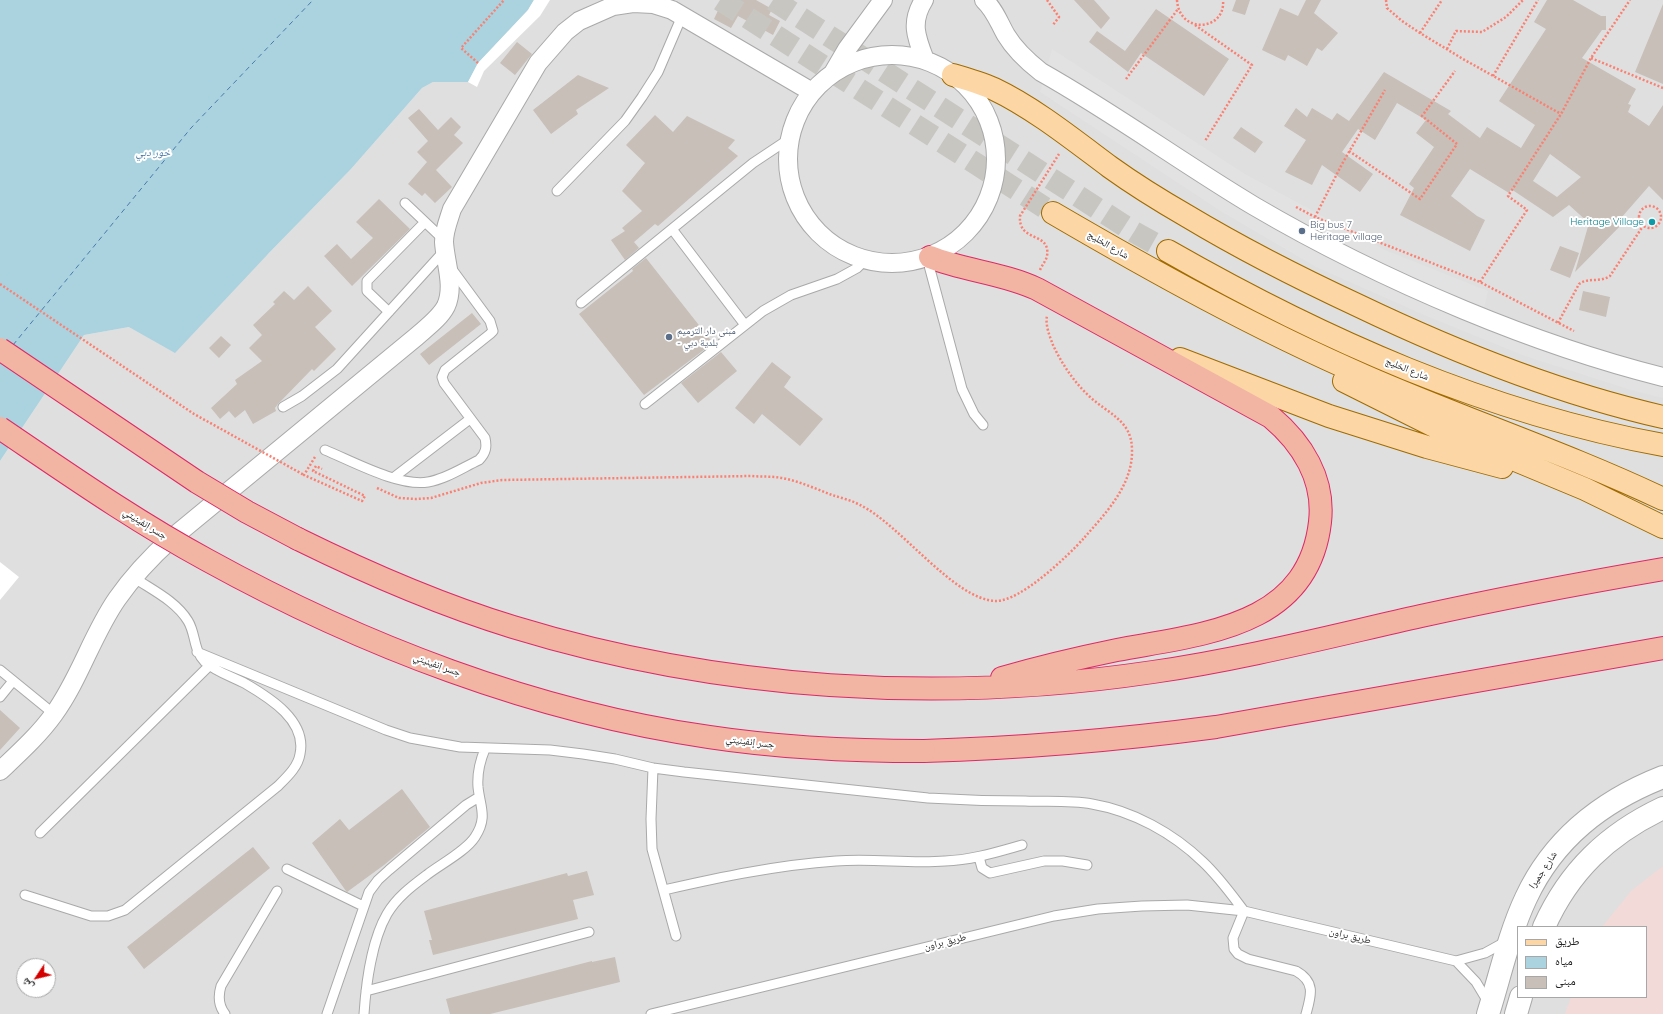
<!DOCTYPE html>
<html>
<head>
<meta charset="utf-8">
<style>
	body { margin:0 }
	#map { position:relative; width:1663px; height:1014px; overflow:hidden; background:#f2efe9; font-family:Quicksand,"Noto Naskh Arabic",sans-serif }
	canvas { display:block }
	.legend { position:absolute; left:1517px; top:926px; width:130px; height:72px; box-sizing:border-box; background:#fff; border:1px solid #a7a7a7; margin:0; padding:5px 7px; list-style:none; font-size:12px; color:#222 }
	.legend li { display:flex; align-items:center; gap:8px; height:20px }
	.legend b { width:20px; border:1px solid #a7a7a7 }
	.north { position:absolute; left:16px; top:958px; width:40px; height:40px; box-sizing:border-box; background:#fff; border:1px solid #a7a7a7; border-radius:50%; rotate:235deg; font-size:11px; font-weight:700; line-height:16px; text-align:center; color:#222 }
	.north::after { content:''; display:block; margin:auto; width:14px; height:18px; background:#d40000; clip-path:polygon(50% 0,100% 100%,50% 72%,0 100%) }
</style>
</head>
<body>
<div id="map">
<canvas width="1663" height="1014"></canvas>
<ul class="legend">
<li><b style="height:5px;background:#fcd6a4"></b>طريق</li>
<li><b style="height:11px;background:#aad3df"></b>مياه</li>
<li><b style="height:11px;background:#c7bfb8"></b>مبنى</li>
</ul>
<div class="north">ش</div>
</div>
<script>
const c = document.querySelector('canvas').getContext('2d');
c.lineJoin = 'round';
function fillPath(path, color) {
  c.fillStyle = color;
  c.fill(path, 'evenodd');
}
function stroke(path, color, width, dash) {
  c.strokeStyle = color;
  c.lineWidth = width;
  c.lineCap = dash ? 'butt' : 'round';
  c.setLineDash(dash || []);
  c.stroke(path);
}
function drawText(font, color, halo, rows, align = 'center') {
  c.font = font + ' Quicksand,"Noto Naskh Arabic",sans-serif';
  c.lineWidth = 4;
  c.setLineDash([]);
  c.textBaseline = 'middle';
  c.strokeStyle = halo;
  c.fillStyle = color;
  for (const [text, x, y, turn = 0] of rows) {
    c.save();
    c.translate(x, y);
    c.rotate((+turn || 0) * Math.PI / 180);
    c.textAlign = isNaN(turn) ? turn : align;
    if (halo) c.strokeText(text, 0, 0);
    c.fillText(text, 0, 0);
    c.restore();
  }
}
const residential = new Path2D(`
	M 538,0 L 1663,0 L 1663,1014 L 0,1014 L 0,461 L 84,335 L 129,327 L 268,254 L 351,169 L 422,88 L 433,82 L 448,81 ZM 1518,927 L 1646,927 L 1646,997 L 1518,997 ZM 24,966 L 48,966 L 48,990 L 24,990 Z`);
const commercial = new Path2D(`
	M 1663,866 L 1663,1014 L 1565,1014 L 1571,997 L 1646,997 L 1646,927 L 1602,927 L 1631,891 Z`);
const parking = new Path2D(`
	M 1052,49 L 1245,174 L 1385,250 L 1488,291 L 1481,321 L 1663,383 L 1663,398 L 1631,390 L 1525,356 L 1424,315 L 1316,267 L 1222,212 L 1040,92 Z`);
const water = new Path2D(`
	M 0,0 L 534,0 L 528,10 L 478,63 L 468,82 L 433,82 L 422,88 L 351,169 L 268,254 L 175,353 L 129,327 L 84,335 L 0,461 Z`);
const pier = new Path2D(`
	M 534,0 L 550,0 L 540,16 L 484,71 L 477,87 L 468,82 L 478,63 L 528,10 Z
	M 0,562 L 19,577 L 0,600 Z`);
const ferry = new Path2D(`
	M 13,345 L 191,128 L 313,0`);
const building = new Path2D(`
	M 723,0 L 756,0 L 772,9 L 769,15 L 780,21 L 773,35 L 738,16 L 731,28 L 714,19 Z
	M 1074,0 L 1094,0 L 1110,18 L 1101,29 Z
	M 1236,0 L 1250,0 L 1245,15 L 1232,11 Z
	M 1306,0 L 1321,0 L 1314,13 L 1338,33 L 1322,51 L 1317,48 L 1307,66 L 1288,55 L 1285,61 L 1262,50 L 1280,8 L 1298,16 Z
	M 1547,0 L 1573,0 L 1601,16 L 1606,16 L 1606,30 L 1602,30 L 1582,58 L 1636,89 L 1628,104 L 1631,105 L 1628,112 L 1649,126 L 1663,105 L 1663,200 L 1649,186 L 1621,218 L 1625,221 L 1575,272 L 1589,223 L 1569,205 L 1553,217 L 1511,189 L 1509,193 L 1470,169 L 1451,196 L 1477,216 L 1485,220 L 1470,251 L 1400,215 L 1414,188 L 1409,184 L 1434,147 L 1416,133 L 1426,120 L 1397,103 L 1375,140 L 1358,129 L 1342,152 L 1373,174 L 1360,192 L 1322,165 L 1312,185 L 1285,172 L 1306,140 L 1284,126 L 1296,108 L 1307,117 L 1312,108 L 1332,120 L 1337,113 L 1349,121 L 1384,72 L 1451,111 L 1448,114 L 1480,138 L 1487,127 L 1521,148 L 1535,125 L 1499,101 L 1546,29 L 1534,22 ZM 1550,154 L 1581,177 L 1557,197 L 1533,181 Z
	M 1663,4 L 1663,84 L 1635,72 Z
	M 1156,9 L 1229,59 L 1204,96 L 1141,53 L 1128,72 L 1089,42 L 1097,31 L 1125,51 Z
	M 517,42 L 532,54 L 515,75 L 500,63 Z
	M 578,75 L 609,88 L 576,110 L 578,114 L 551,134 L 533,110 Z
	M 419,109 L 438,130 L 451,117 L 461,127 L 454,135 L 463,143 L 436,170 L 452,187 L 435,203 L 425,193 L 422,196 L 408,184 L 427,162 L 417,152 L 428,141 L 408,118 Z
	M 655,115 L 673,132 L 687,116 L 735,140 L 728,148 L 738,156 L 658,226 L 655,224 L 634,242 L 639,248 L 625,260 L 611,240 L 625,231 L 622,228 L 642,211 L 622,191 L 645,163 L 626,145 Z
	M 1241,127 L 1263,142 L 1255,153 L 1233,138 Z
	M 379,199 L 410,229 L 352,286 L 324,256 L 337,244 L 351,259 L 373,238 L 356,222 Z
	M 1560,246 L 1579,253 L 1570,278 L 1550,270 Z
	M 646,258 L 713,343 L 644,395 L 579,314 L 633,271 L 632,269 Z
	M 308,286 L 332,311 L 315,327 L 336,349 L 314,371 L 312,369 L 278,404 L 275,408 L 276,411 L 253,424 L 245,410 L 235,418 L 229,411 L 220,419 L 211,408 L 237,384 L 235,380 L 262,361 L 249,348 L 262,335 L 253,325 L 275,304 L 273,302 L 284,291 L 294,300 Z
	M 1583,291 L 1610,297 L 1606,317 L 1579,310 Z
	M 472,313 L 481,324 L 429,365 L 420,354 Z
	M 221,336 L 231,345 L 219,358 L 209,348 Z
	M 721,352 L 737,371 L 698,403 L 681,383 Z
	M 772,362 L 791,377 L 784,387 L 823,419 L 800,446 L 762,414 L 754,424 L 735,408 Z
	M 0,710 L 20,728 L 0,750 Z
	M 402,789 L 430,827 L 384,865 L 347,892 L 346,891 L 312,843 L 340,819 L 349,830 Z
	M 253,847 L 270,868 L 144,969 L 127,947 Z
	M 587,871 L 594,895 L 573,900 L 578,919 L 433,955 L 429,940 L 432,940 L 424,911 L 567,873 L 568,876 Z
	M 615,957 L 620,982 L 490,1014 L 450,1014 L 446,999 L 592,961 L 592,962 Z`);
const primaryTunnel = new Path2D(`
	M 720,0 L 1053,213
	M 773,0 L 1134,232 L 1168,251`);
const path = new Path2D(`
	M 1047,0 L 1059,17 L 1053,25
	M 1177,0 C 1179,35 1226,31 1223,0
	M 1386,0 L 1387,8 L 1402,21 L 1420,33 L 1463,59 L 1561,114
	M 1195,25 L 1252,65 L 1205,141
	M 1420,33 L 1442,0
	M 1447,49 L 1456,31 L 1482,32 L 1506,17 L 1523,0
	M 1591,58 L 1663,88
	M 478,63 L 461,48 L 504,0
	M 1493,76 L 1538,0
	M 1126,79 L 1178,9
	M 1349,151 L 1420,199 L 1457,144 L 1422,116 L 1455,71
	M1639 217a11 11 0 1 1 22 0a11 11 0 1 1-22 0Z
	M 1296,207 L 1315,217 L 1480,282 L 1574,331
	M 1315,217 L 1342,164 L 1385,90
	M 1040,270 C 1042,265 1046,261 1047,256 C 1051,231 1018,243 1020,216 L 1059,154
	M 1480,282 L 1527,210 L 1508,196 L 1561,114 L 1591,58 L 1630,0
	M 1558,323 L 1579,284 C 1589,277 1599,283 1610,276 L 1643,226
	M 315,457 L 304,475 L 362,501 L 365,496 L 313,471 L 316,466 L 322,469
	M 377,488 L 399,498 L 415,499 L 431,498 L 481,483 L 502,480 L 752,476 C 762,477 772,476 782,478 C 799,481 816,489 832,495 C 841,498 851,500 860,505 C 900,524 954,600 996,601 C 1021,601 1068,556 1084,538 C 1105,514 1133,485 1132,450 C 1132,420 1108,414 1089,396 C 1074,382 1062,364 1053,345 C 1050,337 1045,325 1047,316`);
const service = new Path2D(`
	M 557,191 L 625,121 L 642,97 L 658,72 L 682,16
	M 405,203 L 444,240
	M 672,229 L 745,325
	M 927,258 L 962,389 L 974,414 L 983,425
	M 581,303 L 753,163 L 789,139
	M 389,312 L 367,291 L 367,281 L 425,222
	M 645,404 L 763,311 L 791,295 L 837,279 L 857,268 L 865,260
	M 283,407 L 302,396 L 337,369 L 445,250
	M 325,450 C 352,461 399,487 428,482 C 446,479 462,468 479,460 C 486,453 487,447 485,438 L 444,383 L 442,377 L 445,370 L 490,334 L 493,331 L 490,321 L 451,268
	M 393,478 L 470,419
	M 197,652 L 386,730 L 410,738 L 460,747 L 550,750 L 583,754 L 615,759 L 653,768 L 684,772 L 928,798 C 960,800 992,801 1025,801 C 1047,802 1070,800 1092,804 C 1133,811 1173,833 1203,862 C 1219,877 1231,894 1244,911 L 1233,938 L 1234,949 L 1238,954 L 1248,959 L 1296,971 C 1316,982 1311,996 1306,1014
	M 0,670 L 54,714
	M 0,697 L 13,681
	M 653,768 L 651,819 L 652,849 L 676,936
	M 40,833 L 210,665
	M 979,857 L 982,868 L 990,873 L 1044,861 L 1063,861 L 1087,865
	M 287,869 L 363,906
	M 664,890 C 721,877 778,865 836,861 C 873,858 909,864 945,861 C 972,860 997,852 1022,845
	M 25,895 L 91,916 L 108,916 L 125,910 L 278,786 C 287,777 298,767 300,754 C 307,721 270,698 246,684 C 233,677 216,672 205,662 C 193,650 196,634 188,621 C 176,601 152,590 133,577
	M 1456,961 L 1476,982 L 1488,1002
	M 366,991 L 589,932
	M 225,1014 C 218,1005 218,996 221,986 L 277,891
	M 327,1014 L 369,892 L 378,880 L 389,870 L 466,805 L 479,797
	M 364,1014 C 366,984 372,940 387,914 C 397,897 412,886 428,874 C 441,864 466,851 475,837 C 488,817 480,807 478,787 C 477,774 480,761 485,749
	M 651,1014 L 1054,916 L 1098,909 L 1142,906 L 1187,905 L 1244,911 L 1456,961 L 1485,953 L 1505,942`);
const minor = new Path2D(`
	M 924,0 C 910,22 916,37 925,60
	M 984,0 C 995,10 999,23 1006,35 C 1015,50 1027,61 1041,72 C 1114,113 1182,163 1254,206 C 1322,246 1392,280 1464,310 C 1529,337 1595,360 1663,377
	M788 159a104 104 0 1 1 208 0a104 104 0 1 1-208 0Z
	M 833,73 L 847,49 L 883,0
	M 0,771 C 19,753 39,735 54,714 C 80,678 92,635 117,599 C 133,576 151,557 172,538 L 416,337 C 426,328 440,318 446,306 C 455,286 445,262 444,242 C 444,230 449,219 452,209 L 538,63 L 565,32 L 579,21 L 613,6 L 633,3 L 653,4 L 672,10 L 812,92`);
const tertiary = new Path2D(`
	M 1544,927 C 1569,871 1608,834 1663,808
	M 1488,1014 C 1500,976 1509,934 1526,898 C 1554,838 1602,801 1663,777
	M 1516,1014 L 1521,997`);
const primary = new Path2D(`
	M 953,75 C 967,79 981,83 994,89 C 1034,108 1075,141 1110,167 C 1135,185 1161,201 1187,216 C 1242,249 1299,278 1357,305 C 1455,352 1557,393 1663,417
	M 1053,213 C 1154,272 1257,329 1365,376 C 1463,419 1566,453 1663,499
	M 1168,251 C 1322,339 1487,413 1663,445
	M 1180,359 L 1329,416 L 1427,447 L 1502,467
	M 1344,381 L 1436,427 L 1585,489 L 1663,527`);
const trunk = new Path2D(`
	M 930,257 C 965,271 1003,273 1037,289 L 1271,417 C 1302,443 1325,479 1320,522 C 1308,628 1201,634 1117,650 C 1078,658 1040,667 1002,678
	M 298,539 C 367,573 438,604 513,627 C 719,690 939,704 1153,672 C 1243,659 1332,636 1421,616 C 1502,598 1582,583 1663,569
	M 924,751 C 1024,748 1118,740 1216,727 L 1663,648`);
const pathBridge = new Path2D(`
	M 0,284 L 194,414 L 304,475`);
const trunkBridge = new Path2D(`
	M 0,349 L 197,482 L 247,512 L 298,539
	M 0,428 C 68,474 135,521 207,560 C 361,645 535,712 709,737 C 781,748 852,751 924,751`);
const markers = [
	[1652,222,4,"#0f9aa8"],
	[1302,231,4,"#5c6f8a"],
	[669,337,4,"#5c6f8a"]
];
const cultureNames = [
	["Heritage Village",1644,222]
];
const serviceNames = [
	["Big bus 7",1310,225],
	["Heritage village",1310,237],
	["مبنى دار الترميم",677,331],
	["- بلدية دبي",677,343]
];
const streetNames = [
	["شارع الخليج",1108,245,30],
	["شارع الخليج",1407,369,22],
	["جسر إنفينيتي",145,524,32],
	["جسر إنفينيتي",437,665,20],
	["جسر إنفينيتي",750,742,7],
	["شارع جميرا",1543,870,-56],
	["طريق براون",1350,936,13],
	["طريق براون",945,942,-14]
];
const waterNames = [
	["خور دبي",153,153]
];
fillPath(residential, '#e0dfdf');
fillPath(commercial, '#f2dad9');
fillPath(parking, '#e2e2e2');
fillPath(water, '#aad3df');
fillPath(pier, '#fff');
stroke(ferry, '#4a7aab', 1, [5, 4]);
fillPath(building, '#c7bfb8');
stroke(primaryTunnel, '#c8c6c1', 22, [22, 11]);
stroke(service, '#a9a9a9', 11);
stroke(minor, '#a9a9a9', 20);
stroke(tertiary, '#a9a9a9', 24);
stroke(primary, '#a06b00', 24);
stroke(trunk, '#dc2a67', 24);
stroke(path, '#fa8072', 2.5, [2, 2]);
stroke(service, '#fff', 9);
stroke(minor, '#fff', 18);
stroke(tertiary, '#fff', 22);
stroke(primary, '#fcd6a4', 22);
stroke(trunk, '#f2b4a3', 22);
stroke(trunkBridge, '#dc2a67', 24, []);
stroke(pathBridge, '#fa8072', 2.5, [2, 2]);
stroke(trunkBridge, '#f2b4a3', 22);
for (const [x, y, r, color] of markers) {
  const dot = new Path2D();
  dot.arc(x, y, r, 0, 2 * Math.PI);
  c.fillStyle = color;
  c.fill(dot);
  stroke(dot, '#fff', 1.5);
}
drawText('10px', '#0d838f', '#fff', cultureNames, 'right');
drawText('10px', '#4e5e75', '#fff', serviceNames, 'left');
drawText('10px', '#222', '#fff', streetNames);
drawText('italic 11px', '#4a7aab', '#fff', waterNames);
</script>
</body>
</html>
